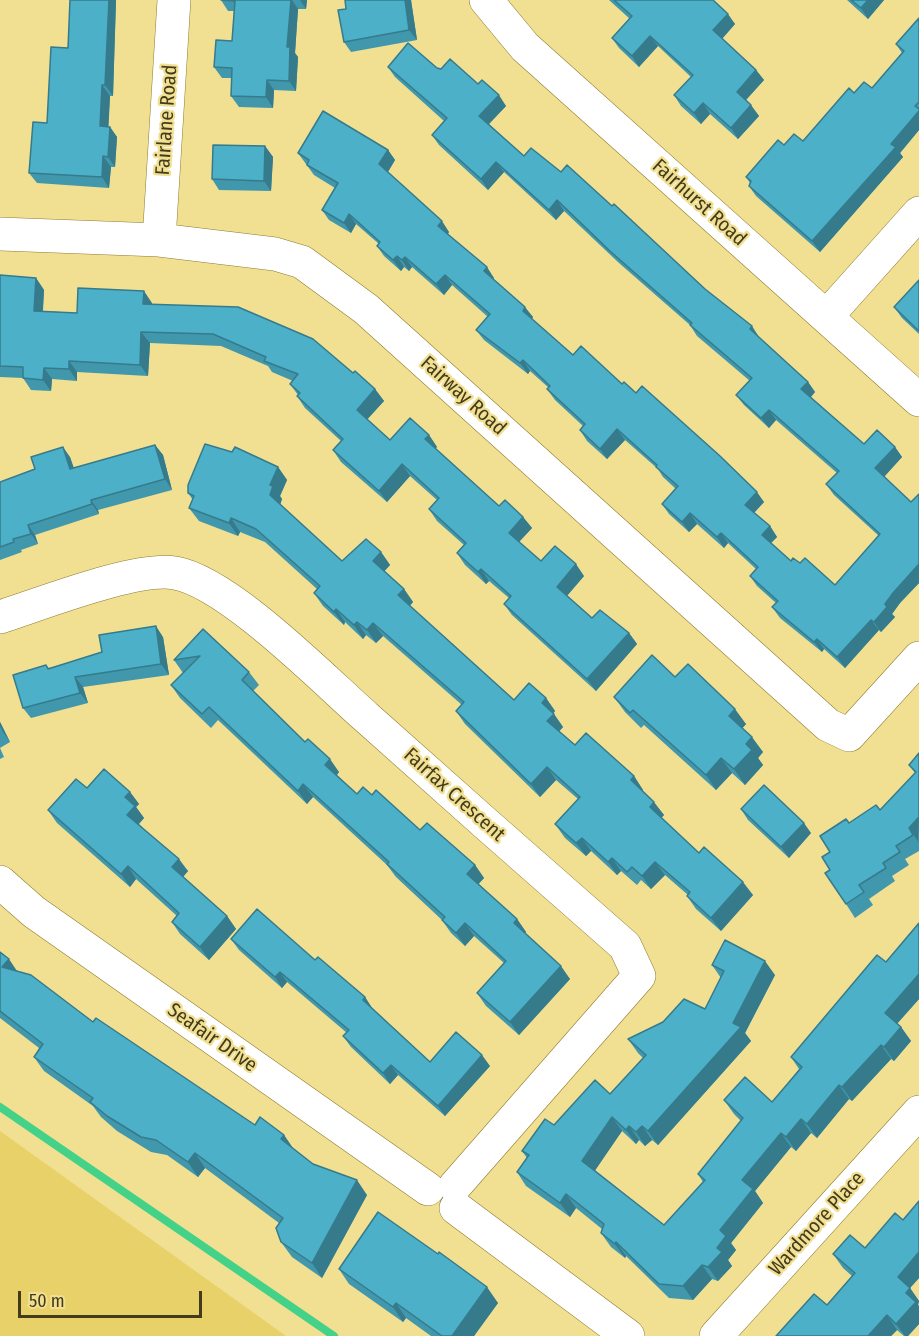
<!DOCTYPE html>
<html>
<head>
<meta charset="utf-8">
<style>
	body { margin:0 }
	#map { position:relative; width:919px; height:1336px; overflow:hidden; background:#f1df92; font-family:"Fira Sans Condensed",sans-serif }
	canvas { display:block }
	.scale { position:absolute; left:18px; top:1291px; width:184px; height:27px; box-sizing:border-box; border:3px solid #433c1c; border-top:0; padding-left:8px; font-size:18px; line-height:21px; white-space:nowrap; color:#433c1c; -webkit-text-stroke:4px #f1df92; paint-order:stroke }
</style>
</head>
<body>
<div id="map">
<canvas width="919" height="1336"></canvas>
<div class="scale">50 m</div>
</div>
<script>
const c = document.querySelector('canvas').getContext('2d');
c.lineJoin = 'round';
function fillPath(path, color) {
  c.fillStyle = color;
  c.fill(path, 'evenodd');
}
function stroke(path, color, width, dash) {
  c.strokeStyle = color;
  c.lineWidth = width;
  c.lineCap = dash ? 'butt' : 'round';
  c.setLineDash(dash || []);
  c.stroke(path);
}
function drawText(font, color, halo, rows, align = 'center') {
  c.font = font + ' "Fira Sans Condensed",sans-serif';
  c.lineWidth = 4.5;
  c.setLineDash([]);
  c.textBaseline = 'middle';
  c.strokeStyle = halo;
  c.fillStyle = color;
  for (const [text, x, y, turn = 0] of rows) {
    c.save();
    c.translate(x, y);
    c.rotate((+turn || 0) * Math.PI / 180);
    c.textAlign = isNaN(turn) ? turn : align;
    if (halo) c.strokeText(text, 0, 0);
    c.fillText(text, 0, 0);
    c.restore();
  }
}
const green = new Path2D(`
	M 0,1131 L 286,1336 L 0,1336 Z`);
const stream = new Path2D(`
	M 0,1107 L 334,1336`);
const minor = new Path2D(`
	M 486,0 L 525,47 L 919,400
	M 0,234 L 159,240 L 275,254 L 302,262 L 366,309 L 828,725 L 849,735 L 919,658
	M 159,240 L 174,0
	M 827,316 L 919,213
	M 0,617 C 41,604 137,566 175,573 C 228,582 323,679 366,717 C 452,794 538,870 625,946 L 639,976 L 455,1186
	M 0,882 L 34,912 L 428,1189
	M 456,1208 L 628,1336
	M 716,1336 L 919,1112`);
const wall = new Path2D(`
	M 70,0 L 116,0 L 113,96 L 110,96 L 108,127 L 110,127 L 117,137 L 115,167 L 111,167 L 109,188 L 37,183 L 29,173 L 47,123 L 68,48 Z
	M 221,0 L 307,0 L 306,9 L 298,9 L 295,53 L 298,57 L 296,91 L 274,90 L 273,108 L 239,107 L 231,96 L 232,78 L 222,78 L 214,67 L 232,41 L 234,11 L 228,11 Z
	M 345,0 L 411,0 L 417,40 L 351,52 L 344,42 L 346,9 Z
	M 609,0 L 713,0 L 735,24 L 722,39 L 756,70 L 764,80 L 746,100 L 759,116 L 738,139 L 710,114 L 701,124 L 681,106 L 674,95 L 691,77 L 658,46 L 639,67 L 619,48 L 612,38 L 630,19 Z
	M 847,0 L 884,0 L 868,19 Z
	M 919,18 L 919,130 L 900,153 L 903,157 L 820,252 L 756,196 L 749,186 L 750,183 L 746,177 L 784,145 L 803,141 L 854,93 L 872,88 L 902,53 L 896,44 Z
	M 388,67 L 437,68 L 478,84 L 506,106 L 489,124 L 524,156 L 561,172 L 612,206 L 705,289 L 808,382 L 815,392 L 811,397 L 864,444 L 895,447 L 902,457 L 884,477 L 911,502 L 919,494 L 919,583 L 900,603 L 892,614 L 895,617 L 881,632 L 879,630 L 845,668 L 824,649 L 822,652 L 780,618 L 772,607 L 776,603 L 757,586 L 750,576 L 756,569 L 728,543 L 724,548 L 697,524 L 689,532 L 669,514 L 662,504 L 676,489 L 663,477 L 658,469 L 625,440 L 607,459 L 587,441 L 580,430 L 583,426 L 555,400 L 547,389 L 549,388 L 530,371 L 528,374 L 484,340 L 476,330 L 488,317 L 452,285 L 444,295 L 412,267 L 409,271 L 404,267 L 401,271 L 384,256 L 377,246 L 379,244 L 356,224 L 351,233 L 329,220 L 322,210 L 335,188 L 314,175 L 298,153 L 388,150 L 395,160 L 388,172 L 449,232 L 448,234 L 494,278 L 493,279 L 533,317 L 532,319 L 573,355 L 622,384 L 764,502 L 754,513 L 770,526 L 777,537 L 771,543 L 791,561 L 800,563 L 835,585 L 879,536 L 834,495 L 826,484 L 837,473 L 776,420 L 769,428 L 744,405 L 736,395 L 750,381 L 697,336 L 690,325 L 619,263 L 564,211 L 556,220 L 504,172 L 488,190 L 439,145 L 432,135 L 444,121 L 395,77 Z
	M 265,146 L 273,157 L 271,191 L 219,190 L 212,179 Z
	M 0,275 L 36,278 L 44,290 L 43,311 L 77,313 L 152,303 L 152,304 L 353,373 L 375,389 L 384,401 L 367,419 L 390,440 L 429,435 L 437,447 L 435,449 L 499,506 L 523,517 L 532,528 L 519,542 L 541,561 L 584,576 L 567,596 L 592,618 L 629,633 L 637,644 L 596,691 L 512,615 L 504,604 L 509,598 L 489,581 L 486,584 L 465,565 L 457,553 L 464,545 L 437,521 L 429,509 L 437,500 L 410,476 L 387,502 L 341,462 L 333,450 L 341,441 L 305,408 L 297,396 L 298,395 L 290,384 L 293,381 L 272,372 L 268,366 L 221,346 L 150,343 L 148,376 L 77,372 L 77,381 L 52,379 L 51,391 L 31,390 L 23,378 L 0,377 Z
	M 919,280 L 919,334 L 902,318 L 894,307 Z
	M 155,445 L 163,455 L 172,490 L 98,510 L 99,514 L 35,535 L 38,544 L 21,550 L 22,552 L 0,560 L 0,482 L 70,457 L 74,468 Z
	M 278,467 L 287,480 L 280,496 L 282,499 L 280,505 L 342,561 L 381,552 L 390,565 L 384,571 L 404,589 L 413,602 L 410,606 L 514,700 L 546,698 L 555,711 L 553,713 L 563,727 L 559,731 L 575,745 L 634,776 L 643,790 L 642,790 L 664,815 L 661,818 L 699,853 L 753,895 L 721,931 L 696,909 L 687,896 L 688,895 L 665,875 L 651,889 L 641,880 L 637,885 L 621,871 L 617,875 L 591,851 L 586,856 L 565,838 L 555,824 L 578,799 L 556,780 L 540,797 L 465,724 L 456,711 L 462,705 L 383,636 L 376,643 L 366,635 L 363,639 L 345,622 L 344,625 L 323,606 L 314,593 L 317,589 L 265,542 L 240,532 L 238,536 L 199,521 L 189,508 L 193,500 L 188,493 Z
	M 203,629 L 249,672 L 259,685 L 253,691 L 305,742 L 339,772 L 337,775 L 357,794 L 372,795 L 420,830 L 475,865 L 484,878 L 478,884 L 517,919 L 526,932 L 525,933 L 570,979 L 519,1035 L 486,1006 L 477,993 L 504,963 L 474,936 L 465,946 L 451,933 L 442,920 L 396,877 L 387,865 L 313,797 L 307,804 L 218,720 L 211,728 L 180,698 L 171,685 L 184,672 L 183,673 L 174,660 Z
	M 163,637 L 169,675 L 83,687 L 88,703 L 31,718 L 23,708 L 46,665 L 49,668 Z
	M 675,677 L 746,724 L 742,728 L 763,752 L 758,758 L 763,765 L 745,785 L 732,773 L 716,790 L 644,725 L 641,728 L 625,712 L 614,697 Z
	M 0,722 L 10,742 L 0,748 Z
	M 0,748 L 4,757 L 0,759 Z
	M 919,753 L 919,851 L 905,859 L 909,865 L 892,876 L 895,881 L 869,899 L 873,905 L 855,918 L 846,904 L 830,870 L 830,852 L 849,823 L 880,810 L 915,773 L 909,765 Z
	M 87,788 L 130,792 L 139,804 L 136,807 L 144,818 L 139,824 L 188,871 L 183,877 L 227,916 L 236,929 L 209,960 L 180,934 L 172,922 L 177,916 L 136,879 L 130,887 L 57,823 L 48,810 Z
	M 741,809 L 811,833 L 789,858 L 748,820 Z
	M 919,923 L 919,999 L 897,1024 L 901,1027 L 911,1041 L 894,1061 L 891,1059 L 852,1101 L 849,1099 L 817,1138 L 811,1133 L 796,1151 L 791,1147 L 755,1191 L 763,1203 L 731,1243 L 736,1250 L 728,1260 L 732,1266 L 718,1281 L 712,1279 L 693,1300 L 669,1298 L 626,1256 L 625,1258 L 611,1247 L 601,1233 L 602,1229 L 576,1208 L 570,1217 L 526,1186 L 517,1172 L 527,1158 L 522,1151 L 554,1125 L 610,1094 L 643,1058 L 638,1053 L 628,1039 L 705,1009 L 721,978 L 712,965 L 775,975 L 745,1033 L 751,1041 L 658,1145 L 652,1140 L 645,1146 L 639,1140 L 636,1144 L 622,1131 L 595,1170 L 664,1225 L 703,1182 L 698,1174 L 741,1121 L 734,1114 L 724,1100 L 772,1102 L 799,1069 L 791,1057 L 886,962 Z
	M 231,939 L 315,960 L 365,997 L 372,1008 L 430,1062 L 490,1066 L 445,1116 L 398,1075 L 390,1084 L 351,1047 L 343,1036 L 347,1033 L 287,982 L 282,988 L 239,950 Z
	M 0,952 L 17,971 L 93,1022 L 255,1125 L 284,1135 L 293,1148 L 313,1164 L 367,1195 L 322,1278 L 292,1257 L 281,1242 L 279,1223 L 205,1168 L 198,1177 L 167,1155 L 151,1152 L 117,1131 L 101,1117 L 93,1106 L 44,1071 L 34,1057 L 39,1048 L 0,1018 Z
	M 919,1201 L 919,1278 L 910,1288 L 919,1301 L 918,1305 L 919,1306 L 919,1324 L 908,1336 L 904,1336 L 897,1330 L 891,1336 L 776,1336 L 827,1305 L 852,1276 L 843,1268 L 833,1254 L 865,1248 L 903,1220 Z
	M 438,1254 L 498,1303 L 474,1336 L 431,1336 L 406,1318 L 403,1322 L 349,1284 L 339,1269 Z`);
const shadedWall = new Path2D(`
	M 109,0 L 116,0 L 113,96 L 105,85 Z
	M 291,0 L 292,0 L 298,9 L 295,53 L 298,57 L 296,91 L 289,81 L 287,47 Z
	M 300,0 L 307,0 L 306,9 Z
	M 405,0 L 411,0 L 417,40 L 409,30 Z
	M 868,0 L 884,0 L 868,19 L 861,8 Z
	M 728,14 L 735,24 L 720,41 L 713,30 Z
	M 650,36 L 658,46 L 639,67 L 632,56 Z
	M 756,70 L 764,80 L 744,102 L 737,92 Z
	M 267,80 L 274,90 L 273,108 L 266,97 Z
	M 102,85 L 110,96 L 108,137 L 100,126 Z
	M 499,95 L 506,106 L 487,126 L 479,116 Z
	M 703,103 L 710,114 L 701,124 L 694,113 Z
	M 751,105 L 759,116 L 738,139 L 731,128 Z
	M 919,111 L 919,130 L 900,153 L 903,157 L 820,252 L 812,241 L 891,144 Z
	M 110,127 L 117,137 L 115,167 L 108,157 Z
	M 265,146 L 273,157 L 271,191 L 264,181 Z
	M 388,150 L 395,160 L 386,175 L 379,164 Z
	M 103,156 L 111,167 L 109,188 L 102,177 Z
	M 496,162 L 504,172 L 488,190 L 481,179 Z
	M 557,200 L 564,211 L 556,220 L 549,210 Z
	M 349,214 L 356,224 L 351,233 L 344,223 Z
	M 442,221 L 449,232 L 446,236 L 438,226 Z
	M 397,256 L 404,267 L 401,271 L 393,260 Z
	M 405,257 L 412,267 L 409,271 L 402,260 Z
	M 487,267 L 494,278 L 491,281 L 484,271 Z
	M 445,275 L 452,285 L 444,295 L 436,284 Z
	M 36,278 L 44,290 L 42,322 L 34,311 Z
	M 144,291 L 152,303 L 151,316 L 143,304 Z
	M 525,307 L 533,317 L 530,321 L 523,311 Z
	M 752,326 L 759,337 L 750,329 Z
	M 141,332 L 150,343 L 148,376 L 140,365 Z
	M 523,360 L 530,371 L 528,374 L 520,363 Z
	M 69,361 L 77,372 L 77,381 L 69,369 Z
	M 44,368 L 52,379 L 51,391 L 43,380 Z
	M 808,382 L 815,392 L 809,399 L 801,389 Z
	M 375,389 L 384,401 L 365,422 L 357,410 Z
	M 769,410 L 776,420 L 769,428 L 761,418 Z
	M 617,429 L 625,440 L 607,459 L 600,449 Z
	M 429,435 L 437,447 L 433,451 L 425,439 Z
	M 155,445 L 163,455 L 172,490 L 165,479 Z
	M 63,447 L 70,457 L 77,479 L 70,469 Z
	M 895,447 L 902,457 L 882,479 L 875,468 Z
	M 402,464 L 410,476 L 387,502 L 379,491 Z
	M 278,467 L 287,480 L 280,496 L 282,499 L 279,508 L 270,495 L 270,485 Z
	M 757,492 L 764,502 L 752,515 L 745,505 Z
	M 91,500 L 98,510 L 99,514 L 92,504 Z
	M 690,513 L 697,524 L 689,532 L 682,522 Z
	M 523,517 L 532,528 L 517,544 L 509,533 Z
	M 231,518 L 240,532 L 238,536 L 229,523 Z
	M 28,525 L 35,535 L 38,544 L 31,534 Z
	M 770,526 L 777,537 L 769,545 L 762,535 Z
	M 721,533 L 728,543 L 724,548 L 717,537 Z
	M 381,552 L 390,565 L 382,574 L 373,561 Z
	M 576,564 L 584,576 L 565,598 L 557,587 Z
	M 919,564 L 919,583 L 900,603 L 892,614 L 895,617 L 881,632 L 874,622 L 885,604 L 893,593 Z
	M 481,569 L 489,581 L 486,584 L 478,572 Z
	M 404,589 L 413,602 L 407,608 L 398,595 Z
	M 336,609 L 345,622 L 344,625 L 334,612 Z
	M 871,620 L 879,630 L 845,668 L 837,657 Z
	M 357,622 L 366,635 L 363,639 L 354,625 Z
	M 373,623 L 383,636 L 376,643 L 367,630 Z
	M 156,626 L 163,637 L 169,675 L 161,664 Z
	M 629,633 L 637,644 L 596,691 L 587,679 Z
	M 817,639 L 824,649 L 822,652 L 814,642 Z
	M 75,677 L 83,687 L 88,703 L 80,693 Z
	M 546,698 L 555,711 L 551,716 L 542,703 Z
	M 735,709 L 746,724 L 740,731 L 729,716 Z
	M 554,714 L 563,727 L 557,734 L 547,721 Z
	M 0,722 L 10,742 L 3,732 L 0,726 Z
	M 752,737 L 763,752 L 758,758 L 763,765 L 745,785 L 734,769 L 746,744 Z
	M 721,758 L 732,773 L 716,790 L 706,775 Z
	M 330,759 L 339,772 L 334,778 L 325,765 Z
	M 547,767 L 556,780 L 540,797 L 531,784 Z
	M 634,776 L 643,790 L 640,793 L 631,780 Z
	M 303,784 L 313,797 L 307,804 L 298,791 Z
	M 130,792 L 139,804 L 136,807 L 144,818 L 136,827 L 127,815 L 125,797 Z
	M 654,802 L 664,815 L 659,820 L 650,807 Z
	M 919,817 L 918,842 L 919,843 L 909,828 Z
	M 804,823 L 811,833 L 789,858 L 781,847 Z
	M 582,838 L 591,851 L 586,856 L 576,843 Z
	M 612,858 L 621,871 L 617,875 L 608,862 Z
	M 179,859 L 188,871 L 181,879 L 172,867 Z
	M 655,862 L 665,875 L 651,889 L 642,876 Z
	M 475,865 L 484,878 L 476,887 L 467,874 Z
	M 128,866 L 136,879 L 130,887 L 121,874 Z
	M 743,882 L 753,895 L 721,931 L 711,918 Z
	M 227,916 L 236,929 L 209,960 L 200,947 Z
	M 517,919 L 526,932 L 523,936 L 514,923 Z
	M 465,923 L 474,936 L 465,946 L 456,933 Z
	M 9,959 L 19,974 L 2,967 Z
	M 765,961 L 775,975 L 745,1033 L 751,1041 L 658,1145 L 648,1131 L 733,1023 Z
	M 561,966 L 570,979 L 519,1035 L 510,1022 Z
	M 280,972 L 287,982 L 282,988 L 275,977 Z
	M 919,974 L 919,999 L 894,1027 L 885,1013 Z
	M 365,997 L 372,1008 L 363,1000 Z
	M 901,1027 L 911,1041 L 894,1061 L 884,1047 Z
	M 881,1045 L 891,1059 L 852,1101 L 842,1087 Z
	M 482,1055 L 490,1066 L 445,1116 L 438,1106 Z
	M 391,1065 L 398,1075 L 390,1084 L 383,1073 Z
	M 839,1085 L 849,1099 L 817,1138 L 807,1124 Z
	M 612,1117 L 622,1131 L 592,1175 L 582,1161 Z
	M 801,1119 L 811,1133 L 796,1151 L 786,1137 Z
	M 629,1126 L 639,1140 L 636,1144 L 626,1130 Z
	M 642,1126 L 652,1140 L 645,1146 L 636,1132 Z
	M 781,1133 L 791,1147 L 755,1191 L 763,1203 L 731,1243 L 736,1250 L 728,1260 L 732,1266 L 718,1281 L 708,1267 L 717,1248 L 720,1230 L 742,1180 Z
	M 284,1135 L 294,1150 L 281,1139 Z
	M 195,1153 L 205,1168 L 198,1177 L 188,1162 Z
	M 357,1180 L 367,1195 L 322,1278 L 312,1263 Z
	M 566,1194 L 576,1208 L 570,1217 L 560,1203 Z
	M 616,1242 L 626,1256 L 625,1258 L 615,1244 Z
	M 919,1252 L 919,1278 L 910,1288 L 919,1301 L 918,1305 L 919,1306 L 919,1324 L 908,1336 L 905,1336 L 896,1324 L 906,1293 L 898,1277 Z
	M 702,1265 L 712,1279 L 693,1300 L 683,1286 Z
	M 487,1287 L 498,1303 L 474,1336 L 452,1336 Z
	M 396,1303 L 406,1318 L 403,1322 L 393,1307 Z
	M 887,1315 L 897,1330 L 891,1336 L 868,1336 Z`);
const building = new Path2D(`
	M 70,0 L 109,0 L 105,85 L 102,85 L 100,126 L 110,127 L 108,157 L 103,156 L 102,177 L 29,173 L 33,122 L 47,123 L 51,47 L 68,48 Z
	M 221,0 L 291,0 L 287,47 L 290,47 L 289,81 L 267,80 L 266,97 L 231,96 L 232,68 L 214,67 L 216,40 L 232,41 L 235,1 Z
	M 345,0 L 405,0 L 409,30 L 344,42 L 338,10 L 346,9 Z
	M 614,0 L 713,0 L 728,14 L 713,30 L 756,70 L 737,92 L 751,105 L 731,128 L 703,103 L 694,113 L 674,95 L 693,75 L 650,36 L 632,56 L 612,38 L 632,16 Z
	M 851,0 L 868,0 L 861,8 Z
	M 919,18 L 919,102 L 915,106 L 919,109 L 919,111 L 891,144 L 896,147 L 812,241 L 749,186 L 751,181 L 746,177 L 778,140 L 784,145 L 794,134 L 803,141 L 849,88 L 854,93 L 864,82 L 872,88 L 904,51 L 896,44 Z
	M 408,43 L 437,68 L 441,69 L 450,59 L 478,84 L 482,80 L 499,95 L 479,116 L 524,156 L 531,148 L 561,172 L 567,165 L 612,206 L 614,204 L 705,289 L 752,326 L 750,329 L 808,382 L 801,389 L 864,444 L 877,430 L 895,447 L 875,468 L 911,502 L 919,494 L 919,564 L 893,593 L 885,604 L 887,607 L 874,622 L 871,620 L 837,657 L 817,639 L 814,642 L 772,607 L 778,601 L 750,576 L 758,567 L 721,533 L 717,537 L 690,513 L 682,522 L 662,504 L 678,486 L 656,467 L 657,465 L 617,429 L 600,449 L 580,430 L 585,424 L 547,389 L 550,386 L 523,360 L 520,363 L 476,330 L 490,314 L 445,275 L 436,284 L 405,257 L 402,260 L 397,256 L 393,260 L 377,246 L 380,242 L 349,214 L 344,223 L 322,210 L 338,183 L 307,165 L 309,160 L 298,153 L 323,111 L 388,150 L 379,164 L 442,221 L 438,226 L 487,267 L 484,271 L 525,307 L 523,311 L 573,355 L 581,346 L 622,384 L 624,382 L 636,393 L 642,386 L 720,456 L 757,492 L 745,505 L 770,526 L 762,535 L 791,561 L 793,558 L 800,563 L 805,558 L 835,585 L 880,534 L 826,484 L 839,471 L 769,410 L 761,418 L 736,395 L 752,378 L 690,325 L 692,323 L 611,252 L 557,200 L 549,210 L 496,162 L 481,179 L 432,135 L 447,118 L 388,67 Z
	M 213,145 L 265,146 L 264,181 L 212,179 Z
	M 0,275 L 36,278 L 34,311 L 77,313 L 78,288 L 144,291 L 143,304 L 238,307 L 313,339 L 353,373 L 355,371 L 375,389 L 357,410 L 390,440 L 410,418 L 429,435 L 425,439 L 499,506 L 505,500 L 523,517 L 509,533 L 541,561 L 555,546 L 576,564 L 557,587 L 592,618 L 600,610 L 629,633 L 587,679 L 504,604 L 511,596 L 481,569 L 478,572 L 457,553 L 466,543 L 429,509 L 439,498 L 402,464 L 379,491 L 333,450 L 343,439 L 297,396 L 300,393 L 290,384 L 298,374 L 264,361 L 266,357 L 213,334 L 141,332 L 140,365 L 69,361 L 69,369 L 44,368 L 43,380 L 23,378 L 23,367 L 0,366 Z
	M 919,280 L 919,331 L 894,307 Z
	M 205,444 L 232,452 L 235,447 L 278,467 L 270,485 L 273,486 L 270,495 L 342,561 L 366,539 L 381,552 L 373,561 L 404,589 L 398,595 L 514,700 L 529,683 L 546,698 L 542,703 L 554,714 L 547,721 L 575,745 L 586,733 L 634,776 L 631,780 L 654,802 L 650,807 L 699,853 L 704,847 L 743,882 L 711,918 L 687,896 L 690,892 L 655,862 L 642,876 L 632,867 L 627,872 L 612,858 L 608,862 L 582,838 L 576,843 L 555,824 L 580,797 L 547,767 L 531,784 L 456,711 L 464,702 L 373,623 L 367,630 L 357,622 L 354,625 L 336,609 L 334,612 L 314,593 L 320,586 L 256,529 L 231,518 L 229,523 L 189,508 L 194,496 L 188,493 L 188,485 Z
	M 155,445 L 165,479 L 91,500 L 92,504 L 28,525 L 31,534 L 13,539 L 14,542 L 0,547 L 0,482 L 35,469 L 31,457 L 63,447 L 70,469 Z
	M 156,626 L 161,664 L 75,677 L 80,693 L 23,708 L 13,675 L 46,665 L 48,669 L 102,652 L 99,635 Z
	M 203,629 L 249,672 L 242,680 L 305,742 L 308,739 L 330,759 L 325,765 L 357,794 L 363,787 L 372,795 L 376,790 L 420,830 L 427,823 L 475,865 L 467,874 L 517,919 L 514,923 L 561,966 L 510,1022 L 477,993 L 506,961 L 465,923 L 456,933 L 442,920 L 445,917 L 387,864 L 389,862 L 303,784 L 298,791 L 209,707 L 202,714 L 171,685 L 200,656 L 174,660 Z
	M 652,655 L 675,677 L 688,664 L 735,709 L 729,716 L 752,737 L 746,744 L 752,750 L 734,769 L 721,758 L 706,775 L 633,710 L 630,713 L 614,697 Z
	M 919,753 L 919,817 L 909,828 L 913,835 L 896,846 L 900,852 L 883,863 L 886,868 L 859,885 L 864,892 L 846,904 L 825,873 L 830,870 L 822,857 L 830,852 L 820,836 L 846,819 L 849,823 L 876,805 L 880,810 L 916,772 L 909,765 Z
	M 104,769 L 130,792 L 125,797 L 135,806 L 127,815 L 179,859 L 172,867 L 227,916 L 200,947 L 172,922 L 179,913 L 128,866 L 121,874 L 48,810 L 76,779 L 87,788 Z
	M 764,785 L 804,823 L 781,847 L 741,809 Z
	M 257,909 L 315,960 L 318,957 L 365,997 L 363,1000 L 430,1062 L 456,1032 L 482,1055 L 438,1106 L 391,1065 L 383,1073 L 343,1036 L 349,1030 L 280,972 L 275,977 L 231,939 Z
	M 919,923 L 919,974 L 885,1013 L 901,1027 L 884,1047 L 881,1045 L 842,1087 L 839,1085 L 807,1124 L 801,1119 L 786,1137 L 781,1133 L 742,1180 L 753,1189 L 720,1230 L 726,1236 L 717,1248 L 722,1252 L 708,1267 L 702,1265 L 683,1286 L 659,1284 L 616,1242 L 615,1244 L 601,1233 L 604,1224 L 566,1194 L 560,1203 L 517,1172 L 529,1155 L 522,1151 L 545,1119 L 554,1125 L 595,1080 L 610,1094 L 646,1055 L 628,1039 L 663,1022 L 684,999 L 705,1009 L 724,971 L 712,965 L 725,940 L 765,961 L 733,1023 L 741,1027 L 648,1131 L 642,1126 L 636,1132 L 629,1126 L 626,1130 L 612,1117 L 582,1161 L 664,1225 L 705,1180 L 698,1174 L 743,1118 L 724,1100 L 745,1077 L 772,1102 L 802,1067 L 791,1057 L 877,955 L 886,962 Z
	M 0,952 L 9,959 L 2,967 L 31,975 L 93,1022 L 96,1018 L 255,1125 L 260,1117 L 284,1135 L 281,1139 L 313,1164 L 357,1180 L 312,1263 L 281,1242 L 276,1228 L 283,1218 L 195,1153 L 188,1162 L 156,1140 L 141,1137 L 107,1116 L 90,1102 L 93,1098 L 34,1057 L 43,1044 L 0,1011 Z
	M 919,1201 L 919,1252 L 898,1277 L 910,1288 L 906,1293 L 916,1302 L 896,1324 L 887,1315 L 868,1336 L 776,1336 L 814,1294 L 827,1305 L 855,1273 L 833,1254 L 850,1235 L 865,1248 L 895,1213 L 903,1220 Z
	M 378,1212 L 438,1254 L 439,1252 L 487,1287 L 452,1336 L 442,1336 L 396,1303 L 393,1307 L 339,1269 Z`);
const streetNames = [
	["Fairlane Road",167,120,-86],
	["Fairhurst Road",699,203,42],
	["Fairway Road",463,396,42],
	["Fairfax Crescent",454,795,42],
	["Seafair Drive",212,1038,35],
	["Wardmore Place",817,1224,-48]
];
fillPath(green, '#e9d169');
stroke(stream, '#44d188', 8);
stroke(minor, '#8d7c2f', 34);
stroke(minor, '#fff', 33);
fillPath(wall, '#4197ac');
fillPath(shadedWall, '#357b8c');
fillPath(building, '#4cb0c8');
stroke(building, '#357b8c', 1.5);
drawText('20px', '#433c1c', '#f1df92', streetNames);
</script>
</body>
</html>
